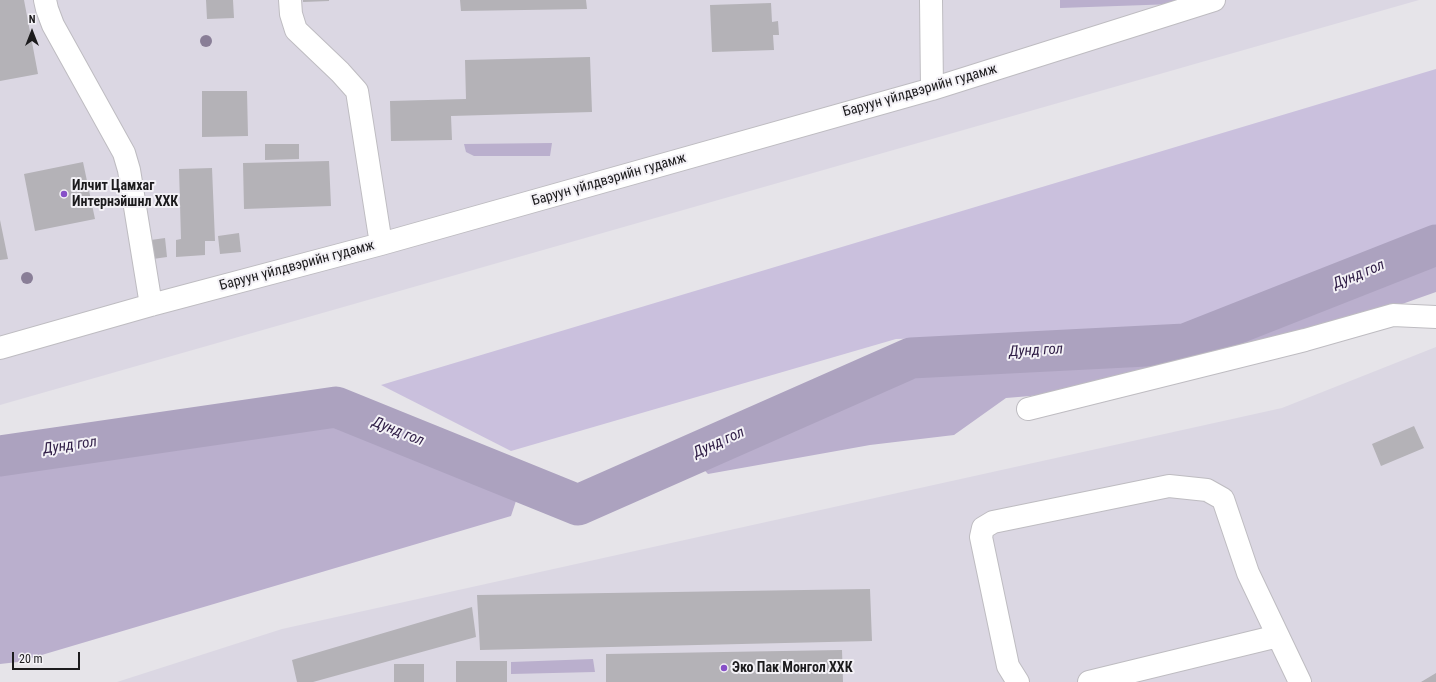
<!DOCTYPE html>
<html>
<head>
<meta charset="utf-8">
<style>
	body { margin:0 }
	#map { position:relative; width:1436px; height:682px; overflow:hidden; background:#e6e4e9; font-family:"Roboto Condensed",sans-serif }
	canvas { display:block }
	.north { position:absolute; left:12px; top:12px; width:40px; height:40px; -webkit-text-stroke:3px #f3f1f6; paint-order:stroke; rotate:0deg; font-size:11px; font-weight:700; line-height:16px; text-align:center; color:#1c1b1d }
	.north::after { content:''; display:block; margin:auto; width:14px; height:18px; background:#1c1b1d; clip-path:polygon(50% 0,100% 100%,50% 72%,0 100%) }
	.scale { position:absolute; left:12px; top:652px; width:68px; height:18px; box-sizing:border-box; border:2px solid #1c1b1d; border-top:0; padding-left:5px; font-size:12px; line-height:14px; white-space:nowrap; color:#1c1b1d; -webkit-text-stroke:3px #f3f1f6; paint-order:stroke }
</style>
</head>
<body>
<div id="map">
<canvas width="1436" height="682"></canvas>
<div class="north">N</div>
<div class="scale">20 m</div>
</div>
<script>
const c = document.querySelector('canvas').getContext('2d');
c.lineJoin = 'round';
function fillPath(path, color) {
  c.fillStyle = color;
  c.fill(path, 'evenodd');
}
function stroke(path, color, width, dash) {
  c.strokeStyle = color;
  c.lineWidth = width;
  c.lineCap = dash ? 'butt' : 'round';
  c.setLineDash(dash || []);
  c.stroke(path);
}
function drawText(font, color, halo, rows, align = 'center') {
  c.font = font + ' "Roboto Condensed",sans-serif';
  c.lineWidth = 4;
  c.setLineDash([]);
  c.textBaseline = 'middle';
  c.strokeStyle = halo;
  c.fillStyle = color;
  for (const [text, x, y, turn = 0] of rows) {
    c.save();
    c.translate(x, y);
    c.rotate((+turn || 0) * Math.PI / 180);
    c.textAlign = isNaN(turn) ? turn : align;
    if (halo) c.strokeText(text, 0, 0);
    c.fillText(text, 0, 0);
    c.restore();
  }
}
const built = new Path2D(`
	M 0,0 L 1419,0 L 0,405 Z
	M 1436,347 L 1436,682 L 117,682 L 282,629 L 1282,408 Z`);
const green = new Path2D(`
	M 1436,69 L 1436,232 L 1201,329 L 896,339 L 511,451 L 381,385 Z`);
const forest = new Path2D(`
	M 1060,0 L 1205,0 L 1203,3 L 1060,8 Z
	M 552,143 L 550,156 L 474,156 L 466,152 L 464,144 Z
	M 1436,252 L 1436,292 L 1176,384 L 1006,398 L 954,435 L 870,445 L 708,474 L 677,441 L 910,364 L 1176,352 L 1303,304 Z
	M 339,418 L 517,498 L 511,516 L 18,662 L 0,664 L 0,467 Z
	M 593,659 L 595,672 L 511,674 L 511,662 Z`);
const river = new Path2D(`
	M 0,456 L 336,407 L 578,505 L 911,358 L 1185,344 L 1436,245`);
const building = new Path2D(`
	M 0,0 L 24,0 L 38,74 L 0,81 Z
	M 206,0 L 233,0 L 234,18 L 207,19 Z
	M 303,0 L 329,0 L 329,1 L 303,2 Z
	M 460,0 L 586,0 L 587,9 L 461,11 Z
	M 771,3 L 772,22 L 778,21 L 779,35 L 773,35 L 774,50 L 712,52 L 710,5 Z
	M 590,57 L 592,112 L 451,116 L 452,140 L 391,141 L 390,101 L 466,99 L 465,60 Z
	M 202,91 L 247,91 L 248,136 L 202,137 Z
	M 265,144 L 299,144 L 299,159 L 265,160 Z
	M 329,161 L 331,206 L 244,209 L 243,163 Z
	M 83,162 L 95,219 L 35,231 L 24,174 Z
	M 212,168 L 215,241 L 205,241 L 205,255 L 176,257 L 176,240 L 181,239 L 179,169 Z
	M 0,220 L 8,259 L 0,260 Z
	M 239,233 L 241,252 L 220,254 L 218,236 Z
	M 165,238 L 167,257 L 146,260 L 144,241 Z
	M 1414,426 L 1424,448 L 1381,466 L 1372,444 Z
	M 870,589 L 872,641 L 480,650 L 477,595 Z
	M 472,607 L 476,637 L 313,682 L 297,682 L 292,660 Z
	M 842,650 L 843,682 L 606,682 L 606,654 Z
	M 456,661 L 507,661 L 507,682 L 456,682 Z
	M 394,664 L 424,664 L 424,682 L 394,682 Z
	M 1436,673 L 1436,682 L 1421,682 Z`);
const minor = new Path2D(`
	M 45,0 L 47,9 L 53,25 L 124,153 L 129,170 L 151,305
	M 290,0 L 291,14 L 296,30 L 340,72 L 357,91 L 381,244
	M 931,0 L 932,89
	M 0,348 L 151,305 L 381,244 L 932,89 L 1214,0
	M 1028,409 L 1305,340 L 1393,315 L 1436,317
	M 1018,682 L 1008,666 L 981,537 L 983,528 L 993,522 L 1169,486 L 1207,490 L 1223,499 L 1248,573 L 1300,682
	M 1089,682 L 1278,636`);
const trees = [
	[206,41],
	[27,278]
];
const markers = [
	[64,194,4,"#8750c8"],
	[724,668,4,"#8750c8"]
];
const streetNames = [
	["Баруун үйлдвэрийн гудамж",920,91,-16],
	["Баруун үйлдвэрийн гудамж",609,180,-16],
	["Баруун үйлдвэрийн гудамж",297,266,-15]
];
const poiNames = [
	["Илчит Цамхаг",72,186],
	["Интернэйшнл ХХК",72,202],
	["Эко Пак Монгол ХХК",732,668]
];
const waterNames = [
	["Дунд гол",1359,275,-22],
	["Дунд гол",1036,351,-3],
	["Дунд гол",398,432,22],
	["Дунд гол",719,443,-24],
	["Дунд гол",70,446,-8]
];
fillPath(built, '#dbd7e3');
fillPath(green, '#cac0dd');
fillPath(forest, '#baafcd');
stroke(river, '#aca2bf', 41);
fillPath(building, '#b4b2b7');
stroke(minor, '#bebcc1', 24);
stroke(minor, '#fff', 22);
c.fillStyle = '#897e97';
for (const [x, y] of trees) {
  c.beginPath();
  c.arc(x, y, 6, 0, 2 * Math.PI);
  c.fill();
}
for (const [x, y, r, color] of markers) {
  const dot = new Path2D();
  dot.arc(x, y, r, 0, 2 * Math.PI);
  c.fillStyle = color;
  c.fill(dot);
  stroke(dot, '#f3f1f6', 1.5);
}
drawText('14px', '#1c1b1d', '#f3f1f6', streetNames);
drawText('bold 14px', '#1c1b1d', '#f3f1f6', poiNames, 'left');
drawText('italic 15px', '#322048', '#f3f1f6', waterNames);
</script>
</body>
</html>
